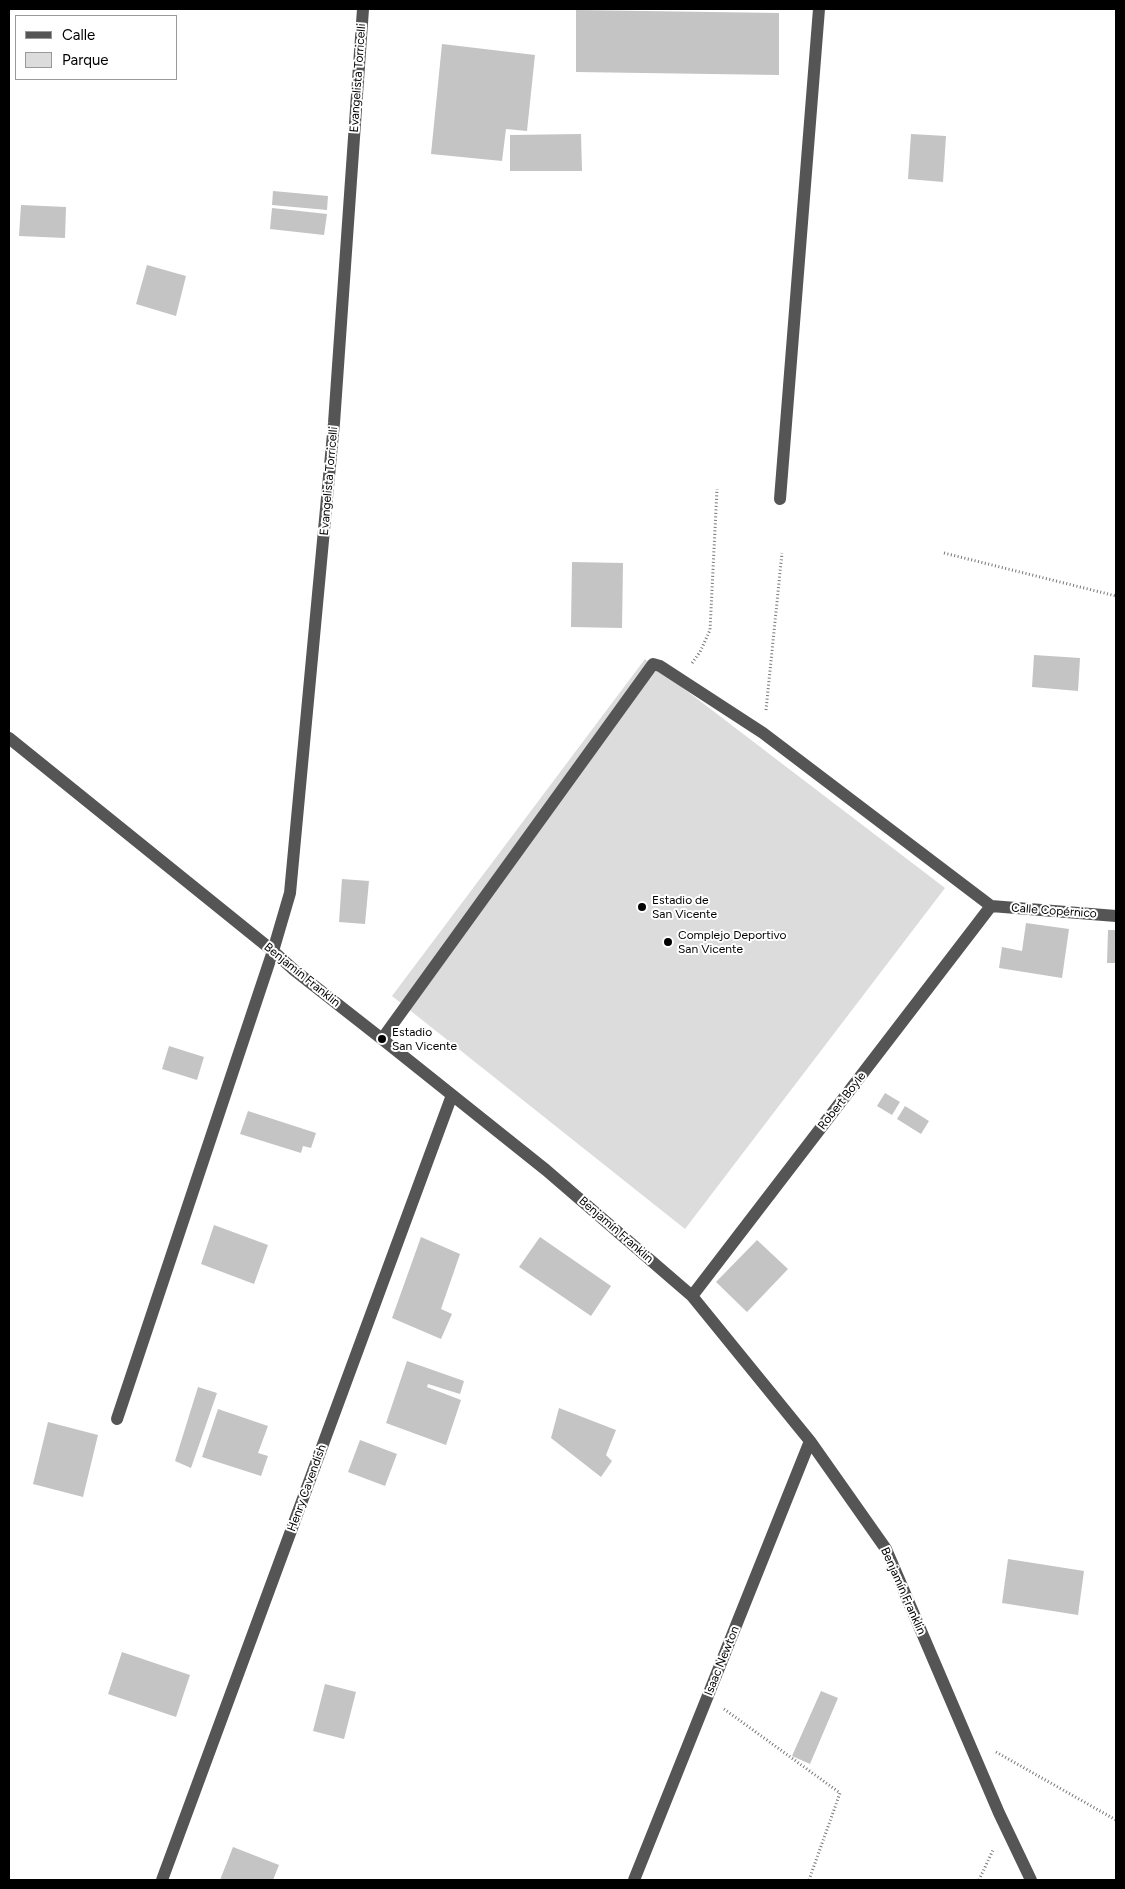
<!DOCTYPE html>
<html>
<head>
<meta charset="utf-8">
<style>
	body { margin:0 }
	#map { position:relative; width:1125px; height:1889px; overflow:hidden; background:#fff; font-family:Figtree,sans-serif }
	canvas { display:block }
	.frame { position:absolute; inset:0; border:10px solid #000; pointer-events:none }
	.legend { position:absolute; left:15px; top:15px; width:162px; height:65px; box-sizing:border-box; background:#fff; border:1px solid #999; margin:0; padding:6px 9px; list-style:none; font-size:15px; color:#000 }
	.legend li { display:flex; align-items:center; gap:10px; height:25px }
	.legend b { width:25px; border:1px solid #999 }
</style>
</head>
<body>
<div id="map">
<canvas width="1125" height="1889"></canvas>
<div class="frame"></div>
<ul class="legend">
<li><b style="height:6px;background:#555"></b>Calle</li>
<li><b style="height:14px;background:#dcdcdc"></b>Parque</li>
</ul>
</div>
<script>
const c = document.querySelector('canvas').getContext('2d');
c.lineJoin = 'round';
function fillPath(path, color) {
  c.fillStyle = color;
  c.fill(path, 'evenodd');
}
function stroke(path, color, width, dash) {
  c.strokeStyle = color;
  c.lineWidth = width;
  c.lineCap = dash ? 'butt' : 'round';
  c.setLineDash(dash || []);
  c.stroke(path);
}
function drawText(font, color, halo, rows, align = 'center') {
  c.font = font + ' Figtree,sans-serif';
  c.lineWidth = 4;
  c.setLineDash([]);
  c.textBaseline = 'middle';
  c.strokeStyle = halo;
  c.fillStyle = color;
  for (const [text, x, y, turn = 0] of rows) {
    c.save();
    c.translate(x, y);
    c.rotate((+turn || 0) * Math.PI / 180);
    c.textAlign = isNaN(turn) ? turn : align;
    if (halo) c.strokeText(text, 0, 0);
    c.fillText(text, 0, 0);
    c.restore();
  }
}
const green = new Path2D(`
	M 645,659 L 945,888 L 685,1229 L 392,996 Z`);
const building = new Path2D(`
	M 576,10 L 779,13 L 779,75 L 576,72 Z
	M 442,44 L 535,55 L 527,131 L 506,129 L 502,161 L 431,154 Z
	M 581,134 L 582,171 L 510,171 L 510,135 Z
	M 911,134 L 946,136 L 943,182 L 908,179 Z
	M 273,191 L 328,196 L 327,210 L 272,205 Z
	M 21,205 L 66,207 L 65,238 L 19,236 Z
	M 272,208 L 327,214 L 324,235 L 270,229 Z
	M 147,265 L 186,276 L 176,316 L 136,304 Z
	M 572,562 L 623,563 L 622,628 L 571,627 Z
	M 1034,655 L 1080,658 L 1078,691 L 1032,687 Z
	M 342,879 L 369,881 L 365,924 L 339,922 Z
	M 1026,923 L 1069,929 L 1062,978 L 999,968 L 1002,947 L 1022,951 Z
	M 1108,930 L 1116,930 L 1116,963 L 1107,963 Z
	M 169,1046 L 204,1057 L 197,1080 L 162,1069 Z
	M 885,1093 L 900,1102 L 892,1115 L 877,1106 Z
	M 905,1106 L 929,1121 L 921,1134 L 897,1119 Z
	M 248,1111 L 316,1133 L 311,1148 L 303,1146 L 301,1153 L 240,1134 Z
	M 214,1225 L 268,1245 L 254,1284 L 201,1264 Z
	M 421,1237 L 460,1254 L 441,1309 L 452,1314 L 441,1339 L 392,1318 Z
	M 540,1237 L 611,1286 L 591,1316 L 519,1267 Z
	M 757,1240 L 788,1269 L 747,1312 L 716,1282 Z
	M 407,1361 L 464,1381 L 460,1394 L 428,1384 L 427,1387 L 461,1400 L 446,1445 L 386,1423 Z
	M 198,1387 L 217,1393 L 191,1468 L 175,1461 Z
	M 559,1408 L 616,1430 L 606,1455 L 612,1461 L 601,1477 L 551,1438 Z
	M 218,1409 L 268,1426 L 258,1453 L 268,1456 L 261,1476 L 202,1457 Z
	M 48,1422 L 98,1435 L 83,1497 L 33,1484 Z
	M 360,1440 L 397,1454 L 385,1486 L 348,1472 Z
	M 1008,1559 L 1084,1571 L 1078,1615 L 1002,1603 Z
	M 122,1652 L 190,1675 L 176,1717 L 108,1694 Z
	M 325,1684 L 356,1692 L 344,1739 L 313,1731 Z
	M 821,1691 L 838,1698 L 810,1764 L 792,1756 Z
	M 233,1847 L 279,1865 L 273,1880 L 220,1880 Z`);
const path = new Path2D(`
	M 944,553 L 1116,596
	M 692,663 L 700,652 L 710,630 L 717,489
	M 766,710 L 782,553
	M 724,1709 L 840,1793 L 809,1880
	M 996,1752 L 1116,1820
	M 979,1880 L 993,1850`);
const minor = new Path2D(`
	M 780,499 L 819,9
	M 9,738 L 273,951 L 294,970 L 382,1039 L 546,1170 L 692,1296 L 810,1441 L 886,1549 L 999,1813 L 1031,1880
	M 991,906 L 1116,916
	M 382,1039 L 653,664 L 660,666 L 763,733 L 991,906
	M 692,1296 L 991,906
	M 117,1419 L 273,951 L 290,893 L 334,423 L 363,9
	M 162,1880 L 452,1095
	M 634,1880 L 810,1441`);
const markers = [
	[642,907,5,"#000"],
	[668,942,5,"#000"],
	[382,1039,5,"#000"]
];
const streetNames = [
	["Evangelista Torricelli",358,78,-86],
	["Evangelista Torricelli",329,481,-85],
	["Calle Copérnico",1054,911,4],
	["Benjamín Franklin",302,975,39],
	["Robert Boyle",842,1101,-52],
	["Benjamín Franklin",616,1230,41],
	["Henry Cavendish",307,1488,-70],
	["Benjamín Franklin",903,1591,66],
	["Isaac Newton",722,1661,-68]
];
const poiNames = [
	["Estadio de",652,900],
	["San Vicente",652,914],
	["Complejo Deportivo",678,935],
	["San Vicente",678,949],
	["Estadio",392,1032],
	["San Vicente",392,1046]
];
fillPath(green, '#dcdcdc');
fillPath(building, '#c4c4c4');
stroke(path, '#777', 3, [1, 2.5]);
stroke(minor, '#555', 12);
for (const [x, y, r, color] of markers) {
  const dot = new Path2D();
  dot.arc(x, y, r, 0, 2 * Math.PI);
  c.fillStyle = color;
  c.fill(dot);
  stroke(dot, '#fff', 2);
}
drawText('12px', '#000', '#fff', streetNames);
drawText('12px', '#000', '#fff', poiNames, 'left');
</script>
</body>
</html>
